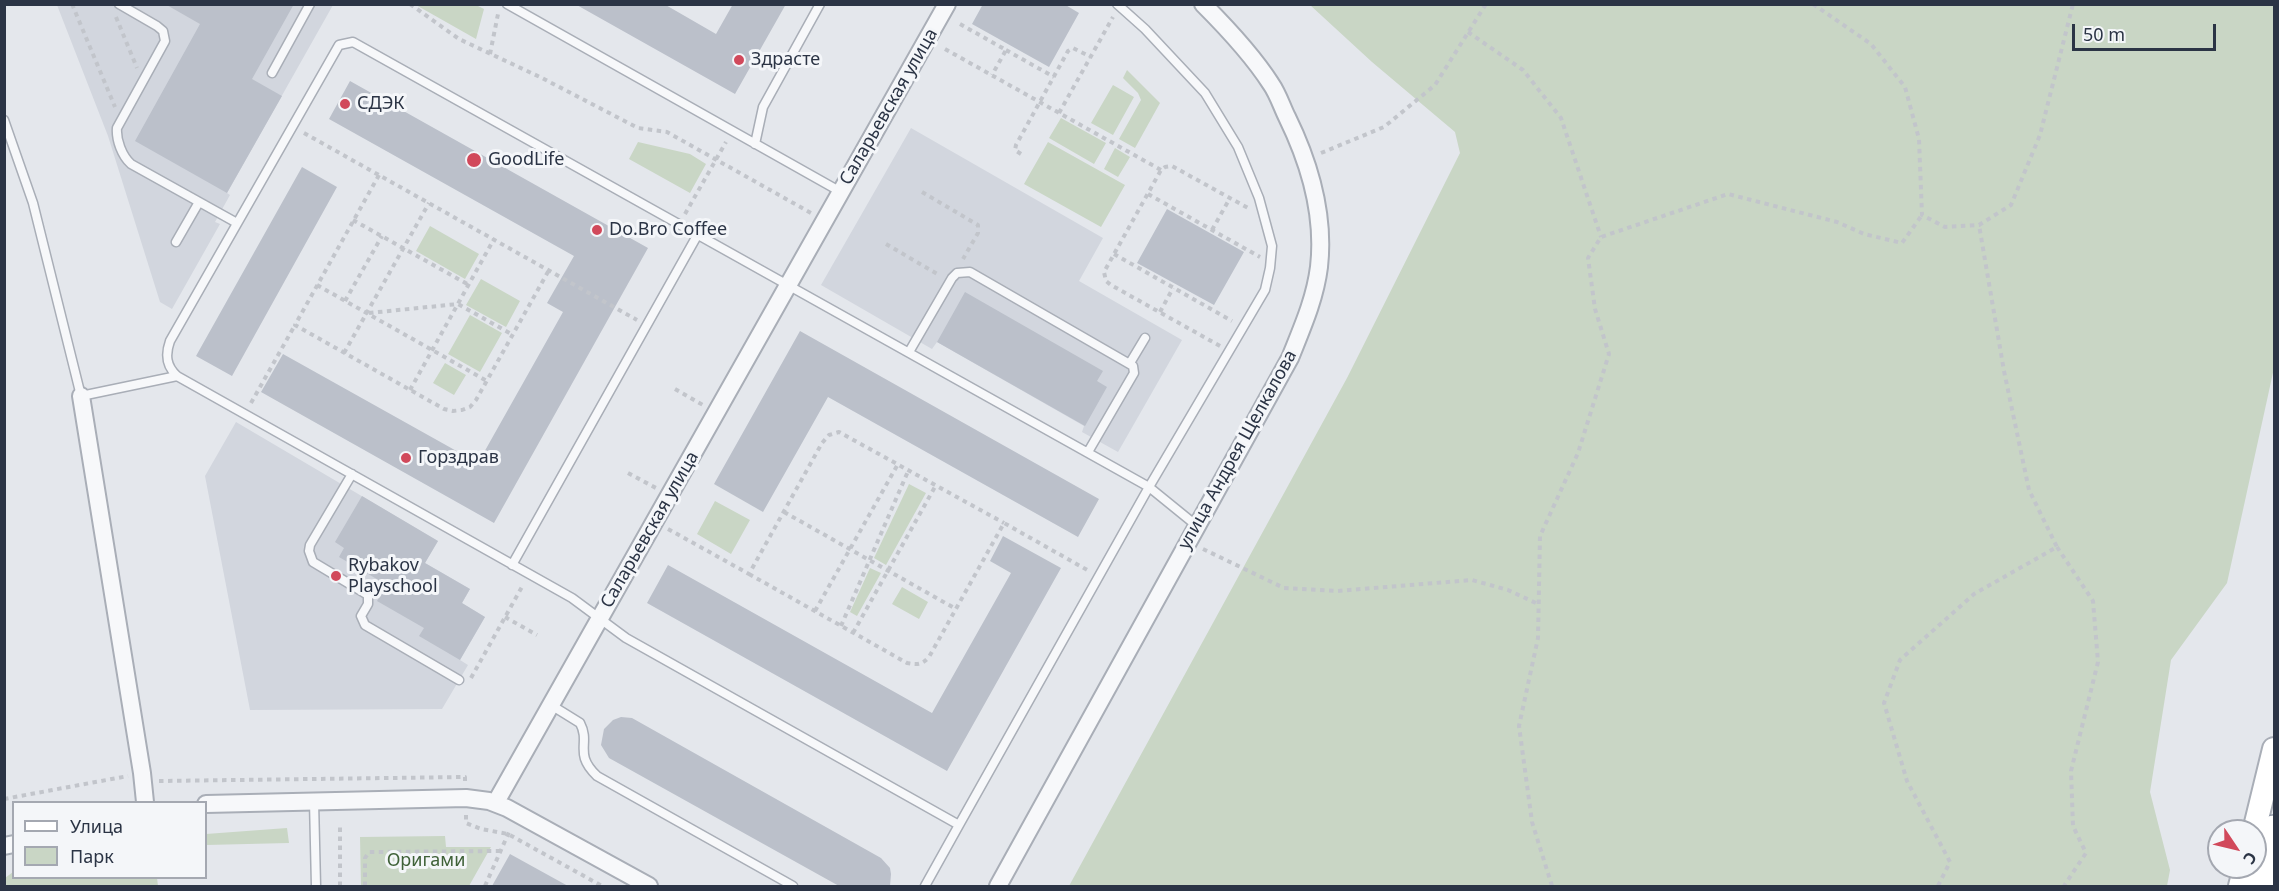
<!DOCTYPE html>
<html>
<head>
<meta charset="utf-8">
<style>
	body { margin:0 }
	#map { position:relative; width:2279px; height:891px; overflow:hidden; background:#e4e7ec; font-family:"Noto Sans",sans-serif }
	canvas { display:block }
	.frame { position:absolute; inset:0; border:6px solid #2b3445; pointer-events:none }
	.legend { position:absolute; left:12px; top:801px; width:195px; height:78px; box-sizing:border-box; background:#f4f6f9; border:2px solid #a4a8b1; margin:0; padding:8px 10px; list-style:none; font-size:18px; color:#2b3445 }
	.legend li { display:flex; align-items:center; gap:12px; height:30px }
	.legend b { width:30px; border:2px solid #a4a8b1 }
	.north { position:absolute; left:2207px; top:819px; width:60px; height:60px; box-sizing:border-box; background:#f4f6f9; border:2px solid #a4a8b1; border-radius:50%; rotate:125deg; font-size:16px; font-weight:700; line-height:24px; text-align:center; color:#2b3445 }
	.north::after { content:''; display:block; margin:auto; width:21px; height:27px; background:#d1495b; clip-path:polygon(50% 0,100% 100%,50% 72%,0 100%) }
	.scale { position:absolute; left:2072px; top:24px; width:144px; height:27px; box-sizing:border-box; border:3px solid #2b3445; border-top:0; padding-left:8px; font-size:18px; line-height:21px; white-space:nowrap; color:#2b3445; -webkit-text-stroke:4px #f4f6f9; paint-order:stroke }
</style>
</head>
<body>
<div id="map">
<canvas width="2279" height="891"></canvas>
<div class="frame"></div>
<ul class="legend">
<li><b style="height:8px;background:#fff"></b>Улица</li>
<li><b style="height:16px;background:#c9d6c5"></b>Парк</li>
</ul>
<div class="north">С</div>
<div class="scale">50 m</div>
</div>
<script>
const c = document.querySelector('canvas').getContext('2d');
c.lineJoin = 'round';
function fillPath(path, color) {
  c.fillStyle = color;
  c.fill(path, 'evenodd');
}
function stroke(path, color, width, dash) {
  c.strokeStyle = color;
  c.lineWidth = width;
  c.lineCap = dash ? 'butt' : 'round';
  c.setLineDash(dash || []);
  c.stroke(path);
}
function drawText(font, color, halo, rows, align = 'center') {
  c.font = font + ' "Noto Sans",sans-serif';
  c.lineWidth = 6;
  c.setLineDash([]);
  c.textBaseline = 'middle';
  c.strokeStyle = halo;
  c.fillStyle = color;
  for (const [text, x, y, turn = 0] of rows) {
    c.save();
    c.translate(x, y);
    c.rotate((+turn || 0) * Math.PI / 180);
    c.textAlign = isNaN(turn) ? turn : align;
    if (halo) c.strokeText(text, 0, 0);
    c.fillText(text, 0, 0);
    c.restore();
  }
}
const built = new Path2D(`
	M 57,5 L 333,5 L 227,193 L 230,195 L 215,222 L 220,224 L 172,309 L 160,302 L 108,136 Z
	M 911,128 L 1103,238 L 1079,281 L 1182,340 L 1118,452 L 1082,432 L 1084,426 L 937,342 L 932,349 L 821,285 Z
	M 236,422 L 438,541 L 425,563 L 470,589 L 462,603 L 485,617 L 460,660 L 468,665 L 442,709 L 250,710 L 205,476 Z`);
const green = new Path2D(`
	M 416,5 L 476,5 L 484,9 L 476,39 Z
	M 1310,5 L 2274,5 L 2274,368 L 2227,583 L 2171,660 L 2150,792 L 2170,870 L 2167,886 L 1069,886 L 1347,378 L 1460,153 L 1455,132 L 1372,62 Z
	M 1127,70 L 1160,103 L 1135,148 L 1119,139 L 1141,100 L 1138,93 L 1123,78 Z
	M 1113,85 L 1134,97 L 1113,135 L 1091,123 Z
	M 1061,118 L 1106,143 L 1094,164 L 1049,138 Z
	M 638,142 L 690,154 L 706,164 L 690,193 L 629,159 Z
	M 1048,142 L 1125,185 L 1101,227 L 1024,184 Z
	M 1115,148 L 1130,157 L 1118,177 L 1104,169 Z
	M 430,226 L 479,254 L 465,279 L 416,251 Z
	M 481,279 L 520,301 L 506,327 L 466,305 Z
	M 470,315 L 502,333 L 480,372 L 448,354 Z
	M 445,363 L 466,375 L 454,395 L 433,383 Z
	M 909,484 L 926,493 L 886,565 L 874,558 Z
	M 715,501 L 750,520 L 731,554 L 697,534 Z
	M 870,568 L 881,573 L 857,616 L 850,612 Z
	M 902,587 L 928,602 L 919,619 L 892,604 Z
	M 287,828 L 289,843 L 206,845 L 206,834 Z
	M 445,836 L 446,847 L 491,847 L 469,886 L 361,886 L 360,837 Z
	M 13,872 L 14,878 L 157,878 L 158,886 L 5,886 L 5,878 Z`);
const building = new Path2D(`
	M 165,4 L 294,4 L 252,79 L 282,96 L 227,193 L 135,141 L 200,24 Z
	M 575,4 L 664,4 L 716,34 L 733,4 L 786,4 L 735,94 Z
	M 983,4 L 1064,4 L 1079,13 L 1049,67 L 972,24 Z
	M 350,81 L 648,248 L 494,523 L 261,392 L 283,354 L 478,463 L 563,312 L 547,303 L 574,256 L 329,119 Z
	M 302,167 L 337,187 L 232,376 L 196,356 Z
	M 1167,209 L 1244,252 L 1214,305 L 1137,263 Z
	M 965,292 L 1103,371 L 1097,381 L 1107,387 L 1085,426 L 937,342 Z
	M 800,331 L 1099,499 L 1078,537 L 828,397 L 763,512 L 714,484 Z
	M 362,496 L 438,541 L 425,563 L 470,589 L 462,603 L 485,617 L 460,660 L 419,636 L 424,628 L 377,601 L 387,585 L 339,557 L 344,548 L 335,542 Z
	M 1003,536 L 1061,568 L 947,771 L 647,603 L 668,565 L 932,713 L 1011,573 L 990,561 Z
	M 621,717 L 632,718 L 881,858 L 890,868 L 891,874 L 890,886 L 839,886 L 609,758 L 601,745 L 604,729 L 613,720 Z
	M 510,854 L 568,886 L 492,886 Z`);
const path = new Path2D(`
	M 72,4 L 115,107
	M 410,4 L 459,39 L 542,78 L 638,128 L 667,132 L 811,213
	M 1813,4 L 1871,44 L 1905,87 L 1919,139 L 1922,215 L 1945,227 L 1979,225 L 2011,205 L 2040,135 L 2073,4
	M 116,17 L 137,68
	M 960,24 L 1006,50 L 992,75
	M 1468,32 L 1523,70 L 1561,118 L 1601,237
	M 945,49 L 1161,170
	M 1006,50 L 1054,77
	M 490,54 L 498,14
	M 1059,113 L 1113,17
	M 304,133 L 637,320
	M 1321,153 L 1384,127 L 1435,85 L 1486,4
	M 1021,154 L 1015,150 L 1016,145 L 1068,51 L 1073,48 L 1091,57
	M 379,175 L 295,325 L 444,409 L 453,411 L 462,410 L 470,407 L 476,400 L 549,270
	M 922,192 L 978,225 L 978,233 L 963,259
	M 1148,194 L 1260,257
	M 685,214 L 726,142
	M 353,220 L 469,285
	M 1212,230 L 1230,198
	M 886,244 L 939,275
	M 1114,254 L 1232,321
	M 317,285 L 487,381
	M 345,301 L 382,236
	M 1160,312 L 1173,288
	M 369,313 L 458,304 L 513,335
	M 1220,346 L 1111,285 L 1106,281 L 1104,272 L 1161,170 L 1165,167 L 1172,166 L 1248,208
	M 344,353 L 429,203
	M 675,389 L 703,405
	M 410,390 L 494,239
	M 251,403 L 295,325
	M 628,473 L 656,488
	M 784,512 L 956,609
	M 668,529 L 749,574 L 822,443 L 829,435 L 839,432 L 1004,523
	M 2057,547 L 2093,601 L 2098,662 L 2071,771 L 2073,826 L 2086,853 L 2064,886
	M 1203,549 L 1284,588 L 1337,591 L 1472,580 L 1508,590 L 1538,604
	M 749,574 L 907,663 C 917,665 922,665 929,657 L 1004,523 L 1089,571
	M 815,611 L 898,464
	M 505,617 L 537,635
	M 841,626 L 909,469
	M 853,633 L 936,485
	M 471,678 L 523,585
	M 159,781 L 465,777 L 465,781
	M 4,799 L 128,776
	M 466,815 L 466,823 L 481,829 L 508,834 L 602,886
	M 340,886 L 340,826
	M 365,886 L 365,858 L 369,852 L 501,851
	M 485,886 L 509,832
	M 1552,886 L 1532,822 L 1519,726 L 1538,638 L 1540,536 L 1578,453 L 1609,354 L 1595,309 L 1588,258 L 1601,237 L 1728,194 L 1837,222 L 1864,234 L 1902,243 L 1922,215
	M 1938,886 L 1950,862 L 1907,781 L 1884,703 L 1900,660 L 1974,594 L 2057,547 L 2029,490 L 2004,371 L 1979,225`);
const service = new Path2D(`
	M 119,4 L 157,26 L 163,31 L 165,41 L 117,128 C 116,140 122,156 131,164 L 237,223
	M 507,4 L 841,192
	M 1117,4 L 1145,29 L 1205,93 L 1238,147 L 1259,198 L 1272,246 L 1270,268 L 1265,290 L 1149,487 L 959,825 L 626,638 L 572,598 L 177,376 C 166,366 165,355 170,341 L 339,45 L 353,42 L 1149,487 L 1197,526
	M 272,73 L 310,4
	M 4,120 L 33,203 L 81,396 L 177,376
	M 755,144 L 763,107 L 820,4
	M 176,242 L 199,202
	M 909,352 L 952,278 L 957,273 L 970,272 L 1133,366 L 1134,373 L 1088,452
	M 1130,363 L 1145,338
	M 352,474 L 310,545 L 309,551 L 313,562 L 368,595 L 368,604 L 361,616 L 365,625 L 459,680
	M 512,565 L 698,234
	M 551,705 L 580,723 C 591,744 573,753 597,776 L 793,886
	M 314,801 L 316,886
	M 925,886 L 959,825`);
const minor = new Path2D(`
	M 81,396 L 142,773 L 145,802
	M 496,802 L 947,4
	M 206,804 L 466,798 L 489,801 L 507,808 L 649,886
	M 4,846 L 14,844
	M 998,886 L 1290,358 C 1302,328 1315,299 1319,267 C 1325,214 1310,164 1287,117 C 1282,107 1278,94 1271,84 C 1255,59 1225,26 1203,4`);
const secondary = new Path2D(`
	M 2254,831 L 2274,749
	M 2240,886 L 2245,867`);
const trunk = new Path2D(`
	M 2264,886 L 2274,829`);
const markers = [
	[739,60,6,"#d1495b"],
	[345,104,6,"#d1495b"],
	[474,160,8,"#d1495b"],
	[597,230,6,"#d1495b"],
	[406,458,6,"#d1495b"],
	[336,576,6,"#d1495b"]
];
const poiNames = [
	["Здрасте",751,60],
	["СДЭК",357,104],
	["GoodLife",488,160],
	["Do.Bro Coffee",609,230],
	["Горздрав",418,458],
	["Rybakov",348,566],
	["Playschool",348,587]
];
const streetNames = [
	["Саларьевская улица",889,107,-60],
	["улица Андрея Щелкалова",1238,450,-61],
	["Саларьевская улица",650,530,-60]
];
const parkNames = [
	["Оригами",426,861]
];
fillPath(built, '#d2d6de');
fillPath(green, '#c9d6c5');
fillPath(building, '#bbc0ca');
stroke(service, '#a9aeb7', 11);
stroke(minor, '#a9aeb7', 20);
stroke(secondary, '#a9aeb7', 26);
stroke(trunk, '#8b94a3', 30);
stroke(path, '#c2c5cb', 4, [4.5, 4.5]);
stroke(service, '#f7f8fa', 8);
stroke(minor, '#f7f8fa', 16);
stroke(secondary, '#fff', 22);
stroke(trunk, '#fff', 27);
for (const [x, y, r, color] of markers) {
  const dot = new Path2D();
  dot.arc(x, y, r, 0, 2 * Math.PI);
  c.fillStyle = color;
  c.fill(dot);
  stroke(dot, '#f4f6f9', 2);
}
drawText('18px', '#2b3445', '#f4f6f9', poiNames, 'left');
drawText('18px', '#2b3445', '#f4f6f9', streetNames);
drawText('18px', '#3f6138', '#f4f6f9', parkNames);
</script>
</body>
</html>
